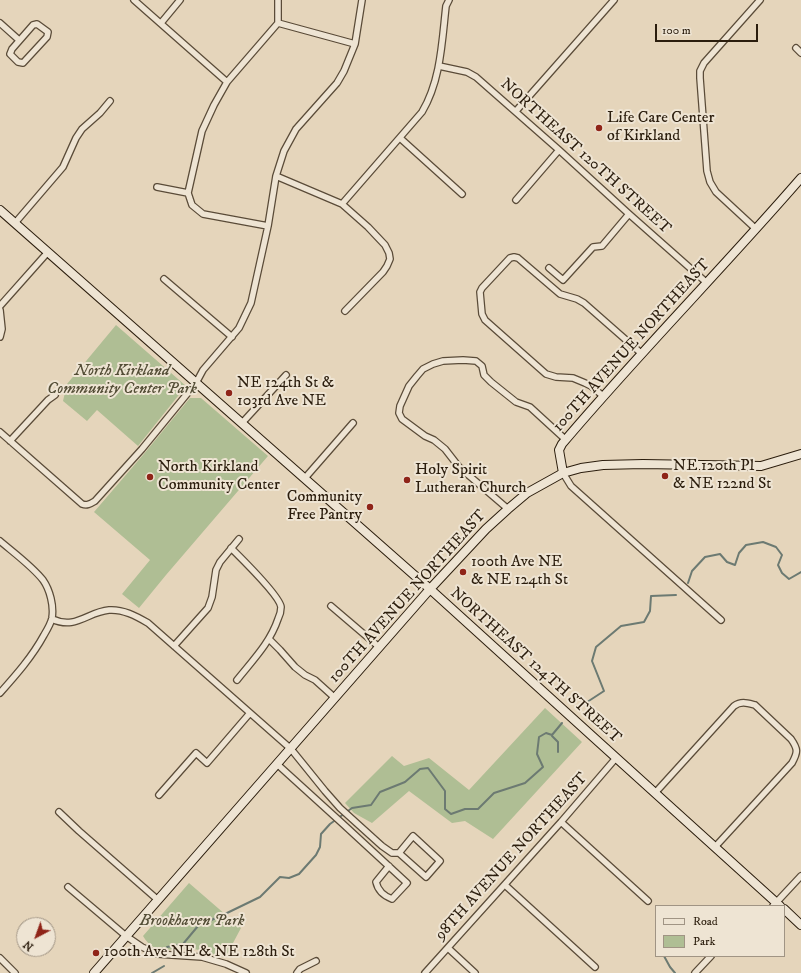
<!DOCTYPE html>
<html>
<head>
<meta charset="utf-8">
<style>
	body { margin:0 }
	#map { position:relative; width:801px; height:973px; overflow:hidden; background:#e5d5bb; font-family:"IM FELL DW Pica",serif }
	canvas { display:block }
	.legend { position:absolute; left:655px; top:905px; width:130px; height:52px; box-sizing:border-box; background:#eee4d3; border:1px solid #a09484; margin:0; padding:5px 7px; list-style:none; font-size:12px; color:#2b1d0d }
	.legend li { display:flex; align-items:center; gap:8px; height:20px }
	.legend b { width:20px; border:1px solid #a09484 }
	.north { position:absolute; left:16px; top:917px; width:40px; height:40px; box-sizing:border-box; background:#eee4d3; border:1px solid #a09484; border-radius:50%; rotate:221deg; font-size:11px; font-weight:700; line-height:16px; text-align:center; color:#2b1d0d }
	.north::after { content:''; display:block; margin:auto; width:14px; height:18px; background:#8f2418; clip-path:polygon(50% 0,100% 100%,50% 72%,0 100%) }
	.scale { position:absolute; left:655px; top:24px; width:103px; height:18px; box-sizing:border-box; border:2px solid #2b1d0d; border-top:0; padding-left:5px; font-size:12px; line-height:14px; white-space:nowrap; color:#2b1d0d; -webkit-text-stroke:3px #eee4d3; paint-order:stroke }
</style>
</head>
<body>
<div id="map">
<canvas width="801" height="973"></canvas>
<ul class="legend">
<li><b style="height:5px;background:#eee4d3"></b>Road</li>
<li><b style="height:11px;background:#afbe94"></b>Park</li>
</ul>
<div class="north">N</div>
<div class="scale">100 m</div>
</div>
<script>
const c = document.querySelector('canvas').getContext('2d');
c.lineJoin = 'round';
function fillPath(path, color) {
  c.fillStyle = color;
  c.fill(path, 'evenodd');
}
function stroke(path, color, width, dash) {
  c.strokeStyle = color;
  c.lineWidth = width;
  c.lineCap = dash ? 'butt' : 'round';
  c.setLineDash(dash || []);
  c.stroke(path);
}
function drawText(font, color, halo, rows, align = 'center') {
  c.font = font + ' "IM FELL DW Pica",serif';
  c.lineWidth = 4;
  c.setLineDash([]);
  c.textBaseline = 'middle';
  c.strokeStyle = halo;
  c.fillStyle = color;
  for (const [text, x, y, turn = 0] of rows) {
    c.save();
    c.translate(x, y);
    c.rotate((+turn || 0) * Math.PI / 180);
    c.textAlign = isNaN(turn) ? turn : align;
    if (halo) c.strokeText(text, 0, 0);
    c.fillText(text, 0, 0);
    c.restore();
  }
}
const green = new Path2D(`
	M 116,325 L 186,386 L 138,446 L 97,410 L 87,421 L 63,401 L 67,384 Z
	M 190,398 L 201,398 L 268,456 L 166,575 L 139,608 L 122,594 L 150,560 L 94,512 L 143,455 Z
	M 545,708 L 582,742 L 493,839 L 465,821 L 452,823 L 409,791 L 372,823 L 354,813 L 345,803 L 392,756 L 404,766 L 429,758 L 469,790 Z
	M 189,883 L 241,928 L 225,958 C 215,955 205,951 194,949 C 175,945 156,959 143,936 Z`);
const stream = new Path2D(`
	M 688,583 L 692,571 L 705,557 L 720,554 L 727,562 L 735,565 L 739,553 L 746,545 L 763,542 L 776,547 L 782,555 L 778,565 L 782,573 L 789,579 L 801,572
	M 578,708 L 604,691 L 592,661 L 596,647 L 621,626 L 644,622 L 650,611 L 651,596 L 676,595
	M 552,736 L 558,742 L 558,752
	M 167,947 L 183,944 L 198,926 L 227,913 L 260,897 L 280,877 L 289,878 L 299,874 L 316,855 L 320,847 L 321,834 L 330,824 L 352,808 L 371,805 L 380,792 L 405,782 L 420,769 L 428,768 L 445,791 L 445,809 L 451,814 L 465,809 L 478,809 L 494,793 L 525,783 L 543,767 L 537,754 L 539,737 L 546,733 L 552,735 L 562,723
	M 664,956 L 670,967 L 675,973
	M 152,973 L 164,966`);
const street = new Path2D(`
	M 134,0 L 227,82
	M 278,0 L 278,23
	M 0,23 L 19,40
	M 161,23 L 180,0
	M 278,23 L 355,44
	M 37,24 L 48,32 L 47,37 L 23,63 L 18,62 L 10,54 L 12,49 L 33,25 Z
	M 796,48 L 801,53
	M 439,66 L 467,72 L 476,77 L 559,150 L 629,214 L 707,283
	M 516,111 L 614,0
	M 400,138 L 462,194
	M 276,176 L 342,204 L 368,227 L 385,245 L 389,253 L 390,259 L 387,266 L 383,272 L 345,311
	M 157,187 L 188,193
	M 516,200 L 559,150
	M 342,204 L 422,112 C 441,80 442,41 446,6 L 449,0
	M 15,223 L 63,167 L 76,138 L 82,129 L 100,113 L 110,101
	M 268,226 L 203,214 L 192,205 L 188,193 L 202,131 L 214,105 L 227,82 L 278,23
	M 756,229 L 716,192 L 710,182 L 707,171 L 700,78 L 700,71 L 704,63 L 760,0
	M 549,268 L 563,280 L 593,247 L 602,246 L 629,214
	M 164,279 L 232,337
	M 0,306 L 48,252
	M 0,310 L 2,329 L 0,337
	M 603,396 L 591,386 L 585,383 L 573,378 L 556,377 L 546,374 L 485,320 L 482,314 L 480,292 L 482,288 L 510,258 L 514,257 L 518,258 L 560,294 L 577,299 L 584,303 L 642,354
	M 242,423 L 286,375
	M 0,432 L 82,504 C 87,506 90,504 95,501 L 142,449 L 196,383 L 203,370 L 239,328 L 251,303 L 268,226 L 276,176 L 284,151 L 296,129 L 337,83 L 344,71 L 355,44 L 362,0
	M 10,441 L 48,400 L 55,395
	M 563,473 L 571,486 L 721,620
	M 305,478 L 353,423
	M 508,509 L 459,467 L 445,449 L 434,440 L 425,436 L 402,419 L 399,413 L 400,406 L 409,386 L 417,376 L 423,369 L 433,364 L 443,361 L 463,360 L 476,361 L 482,366 L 484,375 L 491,382 L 516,402 L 530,407 L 566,440
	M 0,541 C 14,553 32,566 43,580 C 50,590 54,606 52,618 C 51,623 47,630 44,635 C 32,657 16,675 0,693
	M 231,548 C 241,558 280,596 281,607 C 281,611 280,615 278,619 C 270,643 252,661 237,680
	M 331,606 L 379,647
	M 52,619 C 76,630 87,612 109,610 C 123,609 136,616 148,623 L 291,749 L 325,791 L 340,808 L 382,846 L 392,853 L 399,853 L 426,877 L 440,861 L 413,836 L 399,853
	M 269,639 L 280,650 L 295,667 L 305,675 L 315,680 L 335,698
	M 174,646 L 208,608 L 212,597 L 216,570 L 220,562 L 239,539
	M 277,764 L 343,824 L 407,883 L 392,899 C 384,896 378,891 376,882 L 389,866
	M 655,793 L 734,706 C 741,701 747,703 755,705 L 791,739 C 798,749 798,752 792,763 L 715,847
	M 159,795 L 196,753 L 207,763 L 250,713
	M 59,812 L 79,831 L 158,900
	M 561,822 L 648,901
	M 505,885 L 595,967
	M 68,887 L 126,936 L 142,947 L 157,954 L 202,957 L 226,964 L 246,973
	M 773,906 L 801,876
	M 448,948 L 475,973
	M 0,958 L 15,973
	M 297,973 L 300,969 L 316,961
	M 425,973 L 561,822 L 616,758
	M 695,973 L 711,956`);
const secondary = new Path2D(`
	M 0,210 L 430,589 L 602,745 L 780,906
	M 563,473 L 559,450 L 562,444 C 639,353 723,268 801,178
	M 784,909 L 801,925
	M 94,973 L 430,589 L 486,529 L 508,509 L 527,493 L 563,473 L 581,468 L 603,465 L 643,464 L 761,466 L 801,454`);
const markers = [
	[599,128,4,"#8f2418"],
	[229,393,4,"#8f2418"],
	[665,476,4,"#8f2418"],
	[150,477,4,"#8f2418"],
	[407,480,4,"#8f2418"],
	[370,507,4,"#8f2418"],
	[463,572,4,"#8f2418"],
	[96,953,4,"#8f2418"]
];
const poiNames = [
	["Life Care Center",607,119],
	["of Kirkland",607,137],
	["NE 124th St &",237,384],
	["103rd Ave NE",237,402],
	["NE 120th Pl",673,467],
	["& NE 122nd St",673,485],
	["North Kirkland",158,468],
	["Community Center",158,486],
	["Holy Spirit",415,471],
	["Lutheran Church",415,489],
	["Community",362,498,"right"],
	["Free Pantry",362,516,"right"],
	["100th Ave NE",471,563],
	["& NE 124th St",471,581],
	["100th Ave NE & NE 128th St",104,953]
];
const streetNames = [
	["NORTHEAST 120TH STREET",585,157,42],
	["100TH AVENUE NORTHEAST",632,346,-48],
	["100TH AVENUE NORTHEAST",408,597,-48],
	["NORTHEAST 124TH STREET",535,666,42],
	["98TH AVENUE NORTHEAST",512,857,-48]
];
const parkNames = [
	["North Kirkland",122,372],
	["Community Center Park",122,390],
	["Brookhaven Park",192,922]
];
fillPath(green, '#afbe94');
stroke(stream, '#6c7a72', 2);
stroke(street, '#5a4b38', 8);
stroke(secondary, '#2b1d0d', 10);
stroke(street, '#eee4d3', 5.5);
stroke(secondary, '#eee4d3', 8);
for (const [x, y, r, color] of markers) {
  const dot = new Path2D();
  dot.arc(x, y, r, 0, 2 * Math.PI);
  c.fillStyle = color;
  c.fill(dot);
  stroke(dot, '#eee4d3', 1.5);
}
drawText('16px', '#2b1d0d', '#eee4d3', poiNames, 'left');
drawText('16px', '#2b1d0d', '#eee4d3', streetNames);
drawText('italic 16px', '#534d36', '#eee4d3', parkNames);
</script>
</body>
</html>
